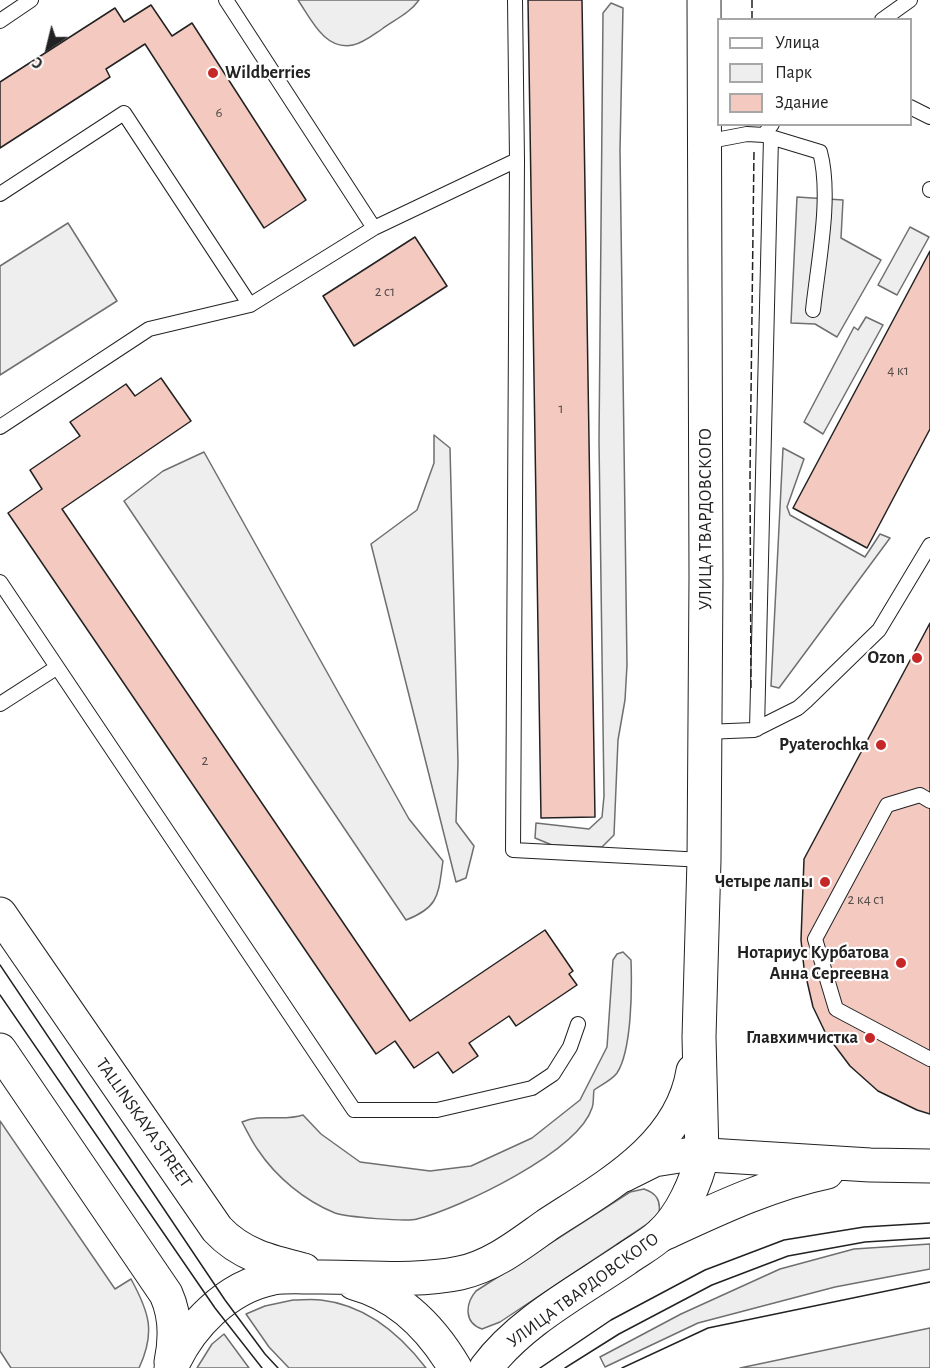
<!DOCTYPE html>
<html>
<head>
<meta charset="utf-8">
<style>
	body { margin:0 }
	#map { position:relative; width:930px; height:1368px; overflow:hidden; background:#fff; font-family:"Alegreya Sans",sans-serif }
	canvas { display:block }
	.legend { position:absolute; left:717px; top:18px; width:195px; height:108px; box-sizing:border-box; background:#fff; border:2px solid #a7a7a7; margin:0; padding:8px 10px; list-style:none; font-size:18px; color:#222 }
	.legend li { display:flex; align-items:center; gap:12px; height:30px }
	.legend b { width:30px; border:2px solid #a7a7a7 }
	.north { position:absolute; left:18px; top:18px; width:60px; height:60px; -webkit-text-stroke:4px #fff; paint-order:stroke; rotate:215deg; font-size:16px; font-weight:700; line-height:24px; text-align:center; color:#222 }
	.north::after { content:''; display:block; margin:auto; width:21px; height:27px; background:#222; clip-path:polygon(50% 0,100% 100%,50% 72%,0 100%) }
</style>
</head>
<body>
<div id="map">
<canvas width="930" height="1368"></canvas>
<ul class="legend">
<li><b style="height:8px;background:#fff"></b>Улица</li>
<li><b style="height:16px;background:#eee"></b>Парк</li>
<li><b style="height:16px;background:#f3c9c0"></b>Здание</li>
</ul>
<div class="north">С</div>
</div>
<script>
const c = document.querySelector('canvas').getContext('2d');
c.lineJoin = 'round';
function fillPath(path, color) {
  c.fillStyle = color;
  c.fill(path, 'evenodd');
}
function stroke(path, color, width, dash) {
  c.strokeStyle = color;
  c.lineWidth = width;
  c.lineCap = dash ? 'butt' : 'round';
  c.setLineDash(dash || []);
  c.stroke(path);
}
function drawText(font, color, halo, rows, align = 'center') {
  c.font = font + ' "Alegreya Sans",sans-serif';
  c.lineWidth = 4.5;
  c.setLineDash([]);
  c.textBaseline = 'middle';
  c.strokeStyle = halo;
  c.fillStyle = color;
  for (const [text, x, y, turn = 0] of rows) {
    c.save();
    c.translate(x, y);
    c.rotate((+turn || 0) * Math.PI / 180);
    c.textAlign = isNaN(turn) ? turn : align;
    if (halo) c.strokeText(text, 0, 0);
    c.fillText(text, 0, 0);
    c.restore();
  }
}
const green = new Path2D(`
	M 298,0 L 419,0 C 410,13 394,20 382,29 C 373,35 363,43 353,45 C 325,51 311,19 298,0 Z
	M 611,3 L 623,8 L 620,150 L 627,665 L 625,700 L 618,740 L 614,835 L 602,847 L 552,845 L 535,838 L 536,823 L 589,829 L 602,817 L 604,796 L 599,441 L 603,13 Z
	M 68,223 L 117,301 L 0,375 L 0,266 Z
	M 910,227 L 929,237 L 897,295 L 878,285 Z
	M 866,317 L 883,325 L 823,434 L 804,422 L 854,327 L 858,330 Z
	M 434,435 L 450,448 L 458,763 L 456,822 L 474,846 L 466,878 L 456,882 L 371,544 L 417,510 L 434,463 Z
	M 783,448 L 804,459 L 787,507 L 790,515 L 865,557 L 880,534 L 890,538 L 779,688 L 771,686 Z
	M 204,452 L 409,819 L 443,861 C 438,894 440,907 406,920 L 124,501 L 163,471 Z
	M 623,952 L 631,960 C 632,988 632,1050 617,1073 C 612,1080 601,1085 594,1090 C 593,1096 594,1103 592,1108 C 578,1152 460,1208 417,1219 C 407,1222 346,1217 335,1213 C 305,1201 276,1177 258,1150 C 252,1142 247,1131 242,1122 C 261,1113 283,1122 303,1115 L 321,1134 L 360,1162 L 430,1171 L 471,1166 L 532,1138 L 580,1100 L 607,1047 L 613,960 L 617,954 Z
	M 0,1121 L 115,1289 L 131,1279 C 149,1312 156,1332 139,1368 L 11,1368 L 0,1351 Z
	M 644,1189 C 656,1193 661,1200 659,1213 L 650,1222 L 500,1322 L 482,1329 C 464,1323 465,1304 476,1291 L 630,1192 Z
	M 930,1244 L 930,1269 L 835,1287 L 698,1323 L 605,1367 L 600,1357 L 681,1314 L 780,1269 L 854,1249 Z
	M 293,1300 C 302,1300 312,1299 321,1300 C 365,1305 400,1334 426,1368 L 289,1368 L 269,1347 L 246,1314 L 265,1306 Z
	M 930,1328 L 930,1368 L 740,1368 Z
	M 224,1334 L 249,1368 L 197,1368 L 212,1344 Z`);
const parking = new Path2D(`
	M 797,197 L 843,200 L 841,238 L 881,260 L 837,337 L 815,324 L 791,323 Z`);
const building = new Path2D(`
	M 528,0 L 582,0 L 595,817 L 541,818 Z
	M 151,5 L 172,36 L 192,23 L 306,200 L 264,228 L 145,44 L 106,69 L 110,77 L 0,148 L 0,82 L 115,8 L 124,22 Z
	M 415,237 L 447,286 L 354,346 L 323,296 Z
	M 930,251 L 930,429 L 867,548 L 793,508 Z
	M 161,378 L 191,421 L 62,509 L 410,1021 L 545,930 L 573,971 L 569,974 L 577,985 L 516,1026 L 509,1016 L 469,1043 L 478,1056 L 453,1073 L 438,1052 L 414,1068 L 395,1041 L 376,1054 L 8,513 L 42,489 L 30,470 L 80,436 L 70,422 L 126,384 L 135,396 Z
	M 930,623 L 930,1114 L 917,1110 L 878,1091 L 850,1066 L 826,1034 L 813,1007 L 804,968 L 801,940 L 804,859 Z`);
const service = new Path2D(`
	M 515,0 L 517,160 L 513,850 L 704,860
	M 882,20 L 910,0
	M 0,21 L 31,0
	M 910,107 L 930,117
	M 764,135 L 820,152 C 832,196 818,263 813,310
	M 705,142 L 747,134 L 764,135 L 772,124
	M 930,189 L 930,190
	M 0,194 L 124,113 L 250,305 L 374,228 L 226,0
	M 374,228 L 517,160
	M 0,427 L 149,329 L 250,305
	M 0,582 L 354,1110 L 437,1110 L 532,1088 L 553,1074 L 570,1047 L 578,1024
	M 0,704 L 56,668
	M 757,729 L 771,137
	M 705,732 L 754,730 L 798,708 L 806,701 L 879,630 L 930,545
	M 930,801 L 920,795 L 887,805 L 815,939 L 836,1009 L 930,1059`);
const tertiary = new Path2D(`
	M 624,1175 L 654,1160 L 692,1154 L 870,1165 L 930,1166
	M 661,1235 C 715,1210 769,1184 827,1172`);
const secondary = new Path2D(`
	M 0,914 L 217,1229 C 241,1255 271,1262 304,1270
	M 0,1050 L 166,1294 C 176,1316 176,1338 171,1362
	M 354,1283 C 399,1295 432,1329 455,1368
	M 171,1368 C 189,1326 227,1287 273,1278 C 286,1276 301,1277 314,1277 C 362,1276 412,1283 460,1273 C 493,1266 520,1244 547,1225 C 605,1187 681,1147 693,1071
	M 486,1368 C 520,1322 579,1291 626,1259 C 637,1251 651,1244 660,1235 C 681,1217 697,1181 702,1155 L 699,1037 L 704,860 L 706,577 L 704,0`);
const tram = new Path2D(`
	M 0,965 L 225,1300 L 265,1354 L 278,1368
	M 0,995 L 215,1308 L 262,1368
	M 540,1368 L 611,1320 L 705,1270 L 784,1240 L 864,1227 L 930,1223
	M 565,1368 L 619,1334 L 712,1285 L 788,1256 L 865,1242 L 930,1238
	M 622,1368 L 708,1328 L 930,1282`);
const fence = new Path2D(`
	M 752,0 L 752,20
	M 751,688 L 750,477 L 754,150`);
const markers = [
	[213,73,6,"#c62828"],
	[917,658,6,"#c62828"],
	[881,745,6,"#c62828"],
	[825,882,6,"#c62828"],
	[901,963,6,"#c62828"],
	[870,1038,6,"#c62828"]
];
const numberNames = [
	["6",219,112],
	["2 с1",385,291],
	["4 к1",898,370],
	["1",561,408],
	["2",205,760],
	["2 к4 с1",866,899]
];
const poiNames = [
	["Wildberries",225,73,"left"],
	["Ozon",905,658],
	["Pyaterochka",869,745],
	["Четыре лапы",813,882],
	["Нотариус Курбатова",889,953],
	["Анна Сергеевна",889,974],
	["Главхимчистка",858,1038]
];
const streetNames = [
	["УЛИЦА ТВАРДОВСКОГО",706,519,-90],
	["TALLINSKAYA STREET",144,1123,55],
	["УЛИЦА ТВАРДОВСКОГО",583,1290,-36]
];
fillPath(green, '#eee');
stroke(green, '#6f6f6f', 1.5);
fillPath(parking, '#ededed');
stroke(parking, '#6f6f6f', 1.5);
fillPath(building, '#f3c9c0');
stroke(building, '#222', 1.5);
stroke(service, '#222', 16);
stroke(tertiary, '#222', 35);
stroke(secondary, '#222', 35);
stroke(service, '#fff', 14);
stroke(tertiary, '#fff', 33);
stroke(secondary, '#fff', 33);
stroke(tram, '#222', 1.5);
stroke(fence, '#222', 1.5, [8, 3]);
for (const [x, y, r, color] of markers) {
  const dot = new Path2D();
  dot.arc(x, y, r, 0, 2 * Math.PI);
  c.fillStyle = color;
  c.fill(dot);
  stroke(dot, '#fff', 2);
}
drawText('15px', '#564c4a', null, numberNames);
drawText('bold 18px', '#222', '#fff', poiNames, 'right');
drawText('18px', '#222', '#fff', streetNames);
</script>
</body>
</html>
